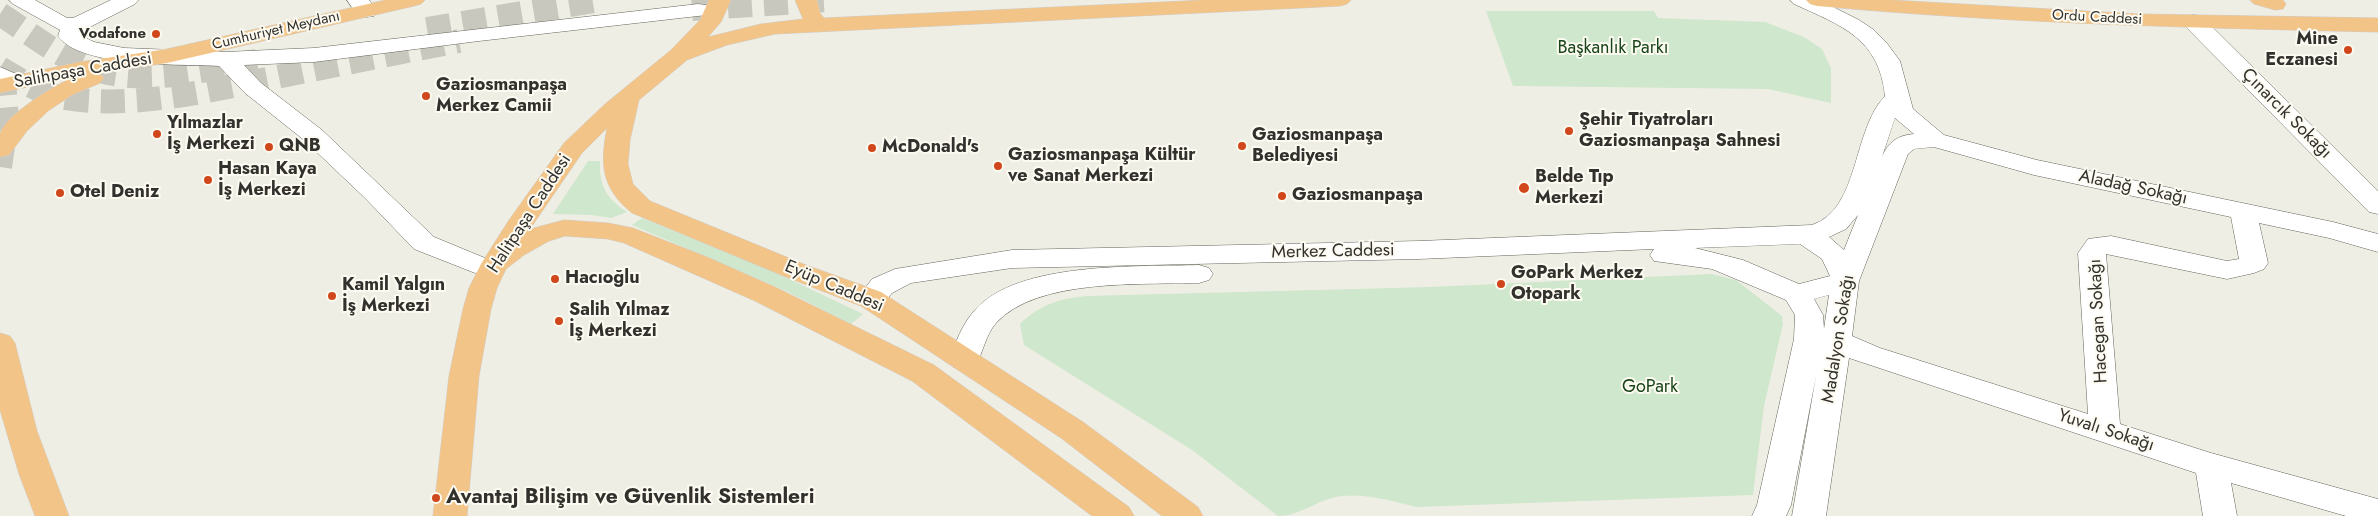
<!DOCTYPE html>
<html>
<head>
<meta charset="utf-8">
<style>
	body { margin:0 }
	canvas { display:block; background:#efeee4 }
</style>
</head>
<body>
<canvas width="2378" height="516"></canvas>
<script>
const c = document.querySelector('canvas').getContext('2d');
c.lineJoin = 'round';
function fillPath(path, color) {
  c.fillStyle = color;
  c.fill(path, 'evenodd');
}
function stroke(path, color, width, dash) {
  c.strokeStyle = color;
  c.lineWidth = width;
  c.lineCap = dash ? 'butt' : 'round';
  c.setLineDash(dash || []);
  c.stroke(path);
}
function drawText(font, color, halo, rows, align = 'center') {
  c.font = font + ' Jost,sans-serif';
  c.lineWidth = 4;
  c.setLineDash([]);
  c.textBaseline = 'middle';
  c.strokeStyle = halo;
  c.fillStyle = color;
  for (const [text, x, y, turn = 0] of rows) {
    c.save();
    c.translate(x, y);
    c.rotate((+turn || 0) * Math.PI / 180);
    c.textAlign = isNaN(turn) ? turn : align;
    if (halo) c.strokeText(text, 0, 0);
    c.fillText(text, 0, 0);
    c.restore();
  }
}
const green = new Path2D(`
	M 1486,11 L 1654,11 L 1658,18 L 1765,22 L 1804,37 L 1822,49 L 1831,68 L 1831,103 L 1768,89 L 1513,86 Z
	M 588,161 L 600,161 C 599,186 607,199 627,212 L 611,218 L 591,215 L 553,214 Z
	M 642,218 L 768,269 L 863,314 L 851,324 L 788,292 L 632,225 Z
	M 1711,274 L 1736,280 L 1782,316 L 1783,324 L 1764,406 L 1753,495 L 1416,507 C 1391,501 1359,491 1332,498 C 1313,503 1298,516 1278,516 L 1192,450 L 1024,345 L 1020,324 C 1039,305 1061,298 1087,296 L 1430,287 Z`);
const majorTunnel = new Path2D(`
	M 692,9 L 828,0
	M 0,14 C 31,34 64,61 100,71 C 150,85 208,69 257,61
	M 427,29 L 599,0
	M 0,68 C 20,80 42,94 65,98 C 134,109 206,91 272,78 C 335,65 397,53 459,41
	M 0,167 L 7,118 L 3,70`);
const minor = new Path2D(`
	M 9,0 L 35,0 L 67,18 L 73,18 L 111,0 L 139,0 L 135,4 L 84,30 L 80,35 L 94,42 L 124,48 L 225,52 L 314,48 L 698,4 L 706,5 L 709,10 L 706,15 L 698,16 L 479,41 L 314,62 L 244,65 L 261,83 L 322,130 L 434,237 L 485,258 L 489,264 L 485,270 L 475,273 L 414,249 L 366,199 L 304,140 L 245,93 L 219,66 C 182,64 80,68 58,36 L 60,30 L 13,4 Z
	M 347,0 L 369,0 L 377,11 L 374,16 L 366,17 L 358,16 Z
	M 1790,0 L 1819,0 L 1859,20 L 1874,30 L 1886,42 L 1900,61 L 1913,109 L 1944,135 L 2037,160 L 2333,222 L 2378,234 L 2378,252 L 2329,238 L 2259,223 L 2268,263 L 2264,269 L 2254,273 L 2227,279 L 2106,254 L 2120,424 L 2211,453 L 2378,499 L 2378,516 L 2346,516 L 2231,483 L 2237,516 L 2203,516 L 2196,473 L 1849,358 L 1826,516 L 1792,516 L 1816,376 L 1791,505 L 1786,516 L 1752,516 L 1757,505 L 1794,339 L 1795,315 L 1786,300 L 1712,269 L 1654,261 L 1650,255 L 1654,249 L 1419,259 L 1012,268 L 911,283 L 892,293 L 881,306 L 871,308 L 861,306 L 857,299 L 872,279 L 895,269 L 1012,250 L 1419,241 L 1812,225 C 1860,209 1852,130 1885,96 C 1879,38 1842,26 1794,4 ZM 1895,118 L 1914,134 C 1898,135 1888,142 1882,157 ZM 1934,147 L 2034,175 L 2231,217 L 2239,259 L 2227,261 L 2111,236 L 2088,239 L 2078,253 L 2088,414 L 1880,348 L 1852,336 L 1859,281 L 1908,154 L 1914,149 ZM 1858,215 L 1844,250 L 1829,237 L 1846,229 ZM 1800,244 L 1822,259 L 1830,276 L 1799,284 L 1743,260 L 1695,248 ZM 1829,295 L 1824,329 L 1823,315 L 1814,299 Z
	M 2194,15 L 2202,17 L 2378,191 L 2378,214 L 2369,212 L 2186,27 L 2183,22 L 2186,17 Z
	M 0,67 L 23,77 L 27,82 L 23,87 L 15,89 L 0,83 Z
	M 1199,265 L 1209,268 L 1213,274 L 1209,280 L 1199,283 C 1142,285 1037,278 996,323 C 985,336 983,353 975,367 L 964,371 L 953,367 L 949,360 C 956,342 962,324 975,310 C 1018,261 1139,267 1199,265 Z`);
const major = new Path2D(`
	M 386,0 L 425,0 L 421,4 L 414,6 L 167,63 L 99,73 L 104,78 L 100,83 L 72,95 L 48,111 L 27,131 L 9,155 L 0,157 C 0,150 0,141 0,134 C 5,115 56,84 74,77 L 0,93 L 0,79 L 79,62 L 167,49 Z
	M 709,0 L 731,0 L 721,22 L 708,37 L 761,24 L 803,19 L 795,0 L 817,0 L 820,13 L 824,18 L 1205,0 L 1351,0 L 1347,4 L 1340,6 L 775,34 L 727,45 L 687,60 L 639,100 L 630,140 L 628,164 L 633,184 L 650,201 L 806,265 L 881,292 L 1083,422 L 1198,507 L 1203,516 L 1162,516 L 1061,438 L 861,306 L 786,277 L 632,213 C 601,188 600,164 607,128 L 582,153 L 530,229 L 564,220 L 608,223 L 633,228 L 707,257 L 775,287 L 934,365 L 1129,507 L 1134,516 L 1092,516 L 912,381 L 755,301 L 624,243 L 608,239 L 565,236 L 549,241 L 524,255 L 506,269 L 497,288 L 491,309 L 479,376 L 467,516 L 433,516 L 449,376 L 463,309 L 469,288 L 481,264 L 509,220 L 564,143 L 605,104 L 671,50 L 700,20 Z
	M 1806,0 L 1890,0 L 2139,14 L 2378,18 L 2378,32 C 2191,28 2004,23 1817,6 L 1810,4 Z
	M 2250,0 L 2283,0 L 2286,4 L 2283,9 L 2275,10 L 2254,4 Z
	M 0,333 L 10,336 L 15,343 L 37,431 L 69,516 L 35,516 L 19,474 L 0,410 Z`);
const markers = [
	[156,34,5,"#cf471a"],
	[2348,50,5,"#cf471a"],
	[426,96,5,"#cf471a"],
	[1569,131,5,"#cf471a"],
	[157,134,5,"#cf471a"],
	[1242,146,5,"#cf471a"],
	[269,147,5,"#cf471a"],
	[872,148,5,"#cf471a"],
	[998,166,5,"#cf471a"],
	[208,180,5,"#cf471a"],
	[1524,188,6,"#cf471a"],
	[60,193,5,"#cf471a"],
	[1282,196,5,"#cf471a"],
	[555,279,5,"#cf471a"],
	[1501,284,5,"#cf471a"],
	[332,296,5,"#cf471a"],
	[559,321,5,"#cf471a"],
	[436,498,5,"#cf471a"]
];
const farStreetnames = [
	["Ordu Caddesi",2097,18,3],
	["Cumhuriyet Meydanı",276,31,-13]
];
const farPoinames = [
	["Vodafone",146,34]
];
const poiNames = [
	["Mine",2338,40,"right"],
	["Eczanesi",2338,61,"right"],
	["Gaziosmanpaşa",436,86],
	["Merkez Camii",436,107],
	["Şehir Tiyatroları",1579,121],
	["Gaziosmanpaşa Sahnesi",1579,142],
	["Yılmazlar",167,124],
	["İş Merkezi",167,145],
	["Gaziosmanpaşa",1252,136],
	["Belediyesi",1252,157],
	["QNB",279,147],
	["McDonald's",882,148],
	["Gaziosmanpaşa Kültür",1008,156],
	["ve Sanat Merkezi",1008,177],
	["Hasan Kaya",218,170],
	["İş Merkezi",218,191],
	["Belde Tıp",1535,178],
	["Merkezi",1535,199],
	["Otel Deniz",70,193],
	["Gaziosmanpaşa",1292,196],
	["GoPark Merkez",1511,274],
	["Otopark",1511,295],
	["Hacıoğlu",565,279],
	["Kamil Yalgın",342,286],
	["İş Merkezi",342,307],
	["Salih Yılmaz",569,311],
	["İş Merkezi",569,332]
];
const parkNames = [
	["Başkanlık Parkı",1613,49],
	["GoPark",1650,388]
];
const streetNames = [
	["Salihpaşa Caddesi",83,71,-10],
	["Çınarcık Sokağı",2286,114,45],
	["Aladağ Sokağı",2133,188,12],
	["Halitpaşa Caddesi",530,214,-57],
	["Merkez Caddesi",1333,252,-1],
	["Eyüp Caddesi",834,287,23],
	["Hacegan Sokağı",2099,321,-93],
	["Madalyon Sokağı",1839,339,-81],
	["Yuvalı Sokağı",2106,431,18]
];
const nearPoinames = [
	["Avantaj Bilişim ve Güvenlik Sistemleri",446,498]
];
fillPath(green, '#cfe7cd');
stroke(majorTunnel, '#c9c8bf', 24, [24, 12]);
stroke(minor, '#65645b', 1);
stroke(major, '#cececd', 1);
fillPath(minor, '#fff');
fillPath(major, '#f3c488');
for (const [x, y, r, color] of markers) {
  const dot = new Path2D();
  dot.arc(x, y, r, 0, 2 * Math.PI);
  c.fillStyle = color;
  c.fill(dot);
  stroke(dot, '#fdfbf1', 2);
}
drawText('15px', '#32312d', '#fdfbf1', farStreetnames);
drawText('bold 15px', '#32312d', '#fdfbf1', farPoinames, 'right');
drawText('bold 18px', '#32312d', '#fdfbf1', poiNames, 'left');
drawText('18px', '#184419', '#fdfbf1', parkNames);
drawText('18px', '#32312d', '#fdfbf1', streetNames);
drawText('bold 21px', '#32312d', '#fdfbf1', nearPoinames, 'left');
</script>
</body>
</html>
